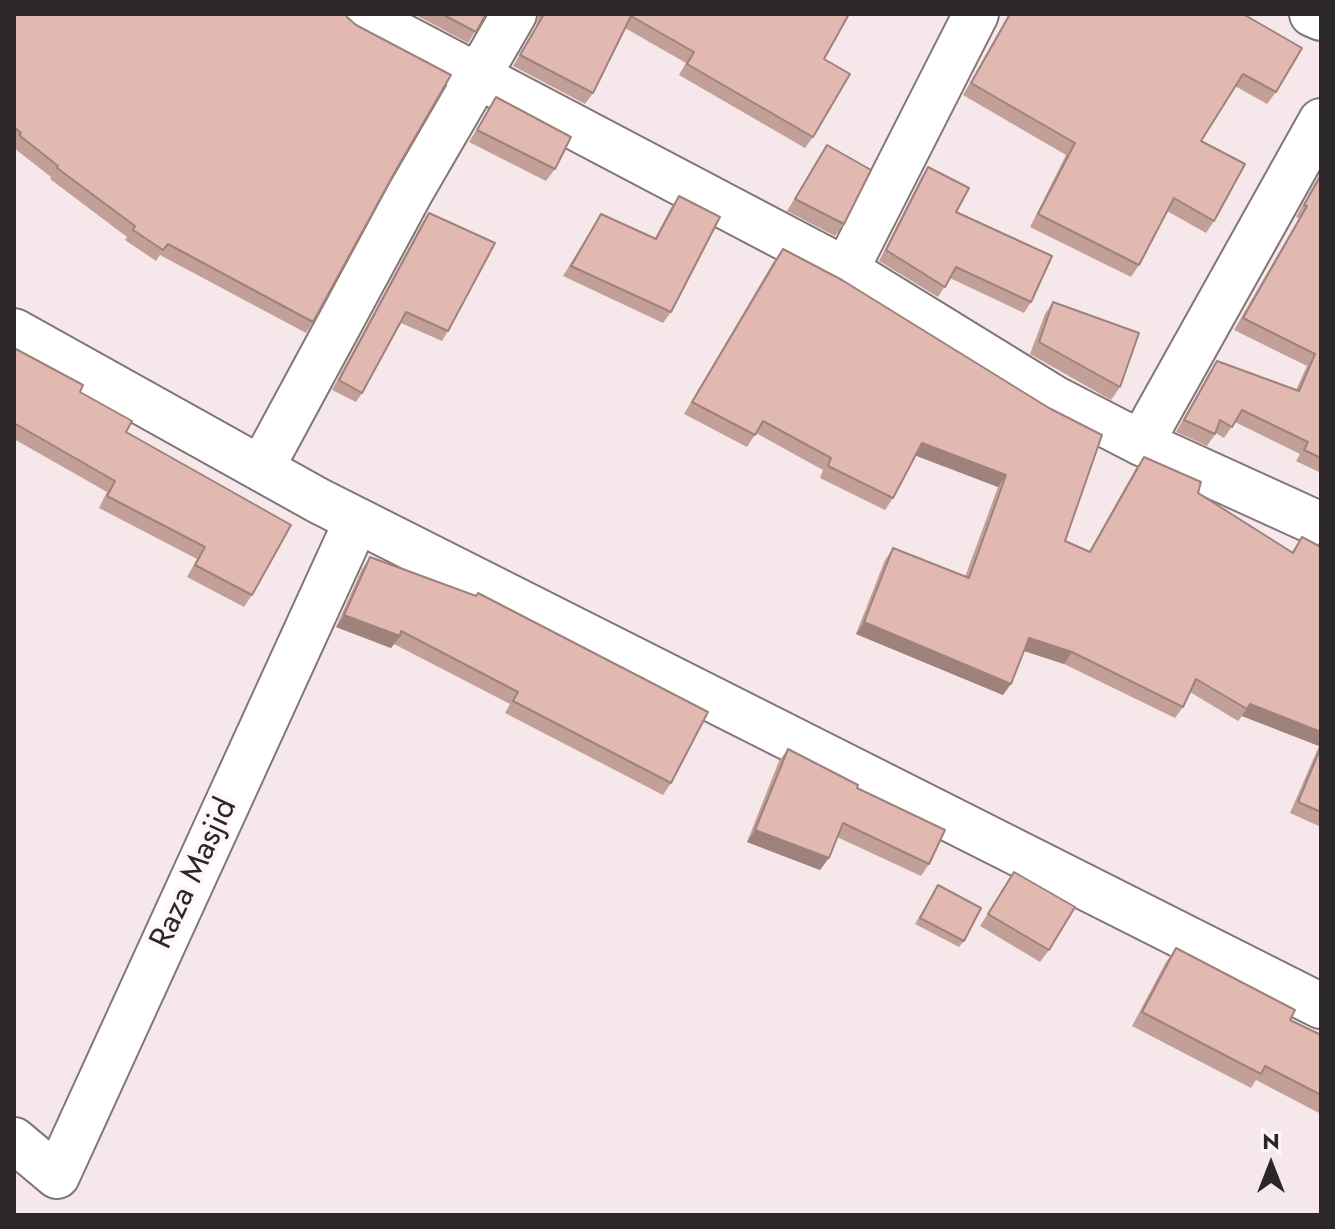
<!DOCTYPE html>
<html>
<head>
<meta charset="utf-8">
<style>
	body { margin:0 }
	#map { position:relative; width:1335px; height:1229px; overflow:hidden; background:#f6e7ea; font-family:Jost,sans-serif }
	canvas { display:block }
	.frame { position:absolute; inset:0; border:16px solid #2b2627; pointer-events:none }
	.north { position:absolute; left:1231px; top:1125px; width:80px; height:80px; -webkit-text-stroke:6px #fff6f8; paint-order:stroke; rotate:0deg; font-size:22px; font-weight:700; line-height:32px; text-align:center; color:#2b2627 }
	.north::after { content:''; display:block; margin:auto; width:28px; height:36px; background:#2b2627; clip-path:polygon(50% 0,100% 100%,50% 72%,0 100%) }
</style>
</head>
<body>
<div id="map">
<canvas width="1335" height="1229"></canvas>
<div class="frame"></div>
<div class="north">N</div>
</div>
<script>
const c = document.querySelector('canvas').getContext('2d');
c.lineJoin = 'round';
function stroke(path, color, width, dash) {
  c.strokeStyle = color;
  c.lineWidth = width;
  c.lineCap = dash ? 'butt' : 'round';
  c.setLineDash(dash || []);
  c.stroke(path);
}
function fillPath(path, color) {
  c.fillStyle = color;
  c.fill(path, 'evenodd');
}
function drawText(font, color, halo, rows, align = 'center') {
  c.font = font + ' Jost,sans-serif';
  c.lineWidth = 8;
  c.setLineDash([]);
  c.textBaseline = 'middle';
  c.strokeStyle = halo;
  c.fillStyle = color;
  for (const [text, x, y, turn = 0] of rows) {
    c.save();
    c.translate(x, y);
    c.rotate((+turn || 0) * Math.PI / 180);
    c.textAlign = isNaN(turn) ? turn : align;
    if (halo) c.strokeText(text, 0, 0);
    c.fillText(text, 0, 0);
    c.restore();
  }
}
const minor = new Path2D(`
	M 360,14 L 846,270 L 1054,398 L 1141,443 L 1321,525
	M 1312,14 L 1321,18
	M 846,270 L 976,14
	M 14,331 L 319,501 L 1321,1006
	M 1141,443 L 1321,121
	M 262,467 L 410,193 L 514,14
	M 14,1140 L 57,1176 L 357,520`);
const wall = new Path2D(`
	M 14,14 L 396,170 L 313,322 L 306,333 L 160,255 L 156,261 L 125,240 L 127,237 L 50,179 L 51,177 L 14,148 Z
	M 414,14 L 486,14 L 468,43 Z
	M 539,14 L 849,14 L 824,59 L 813,137 L 805,148 L 679,75 L 686,63 L 625,28 L 593,93 L 585,104 L 513,66 L 536,27 Z
	M 1009,14 L 1243,14 L 1276,92 L 1267,104 L 1235,86 L 1201,141 L 1214,221 L 1206,233 L 1167,211 L 1139,265 L 1131,277 L 1030,227 L 1066,155 L 963,95 Z
	M 496,97 L 555,169 L 546,181 L 469,142 Z
	M 827,145 L 844,224 L 835,236 L 787,211 Z
	M 928,167 L 956,212 L 1031,302 L 1024,313 L 950,278 L 938,297 L 879,261 L 921,178 Z
	M 1321,172 L 1321,473 L 1296,461 L 1300,454 L 1235,422 L 1224,438 L 1216,433 L 1207,446 L 1176,432 L 1209,373 L 1217,361 L 1296,390 L 1307,366 L 1234,330 L 1299,218 L 1296,217 Z
	M 679,196 L 671,312 L 663,323 L 563,276 L 601,214 L 655,238 L 672,206 Z
	M 429,213 L 448,331 L 442,341 L 401,323 L 362,393 L 356,402 L 332,390 L 422,223 Z
	M 783,249 L 842,280 L 1065,541 L 1089,552 L 1136,468 L 1144,457 L 1292,552 L 1302,537 L 1317,545 L 1321,540 L 1321,827 L 1290,813 L 1319,746 L 1242,716 L 1238,721 L 1190,692 L 1183,707 L 1175,718 L 1064,664 L 1024,651 L 1003,695 L 856,634 L 885,560 L 893,548 L 965,577 L 998,487 L 915,455 L 893,498 L 885,510 L 820,478 L 823,470 L 756,433 L 747,447 L 684,414 L 774,261 Z
	M 1053,302 L 1120,387 L 1111,400 L 1030,354 L 1045,314 Z
	M 14,348 L 80,392 L 126,432 L 252,595 L 244,607 L 187,577 L 197,559 L 99,508 L 107,492 L 14,439 Z
	M 370,557 L 671,783 L 663,795 L 505,713 L 510,704 L 394,644 L 391,648 L 336,627 L 362,569 Z
	M 788,749 L 857,788 L 929,864 L 921,876 L 837,837 L 820,870 L 747,842 L 779,761 Z
	M 1014,872 L 1049,950 L 1040,962 L 980,926 Z
	M 938,885 L 964,941 L 959,947 L 915,924 Z
	M 1176,948 L 1290,1020 L 1321,1035 L 1321,1114 L 1256,1080 L 1251,1088 L 1132,1026 L 1166,962 Z`);
const shadedWall = new Path2D(`
	M 922,443 L 1006,475 L 998,487 L 914,455 Z
	M 344,615 L 400,636 L 391,648 L 336,627 Z
	M 864,622 L 1011,684 L 1003,695 L 856,634 Z
	M 1029,638 L 1072,652 L 1064,664 L 1021,650 Z
	M 1250,704 L 1321,732 L 1321,742 L 1319,746 L 1242,716 Z
	M 755,830 L 829,858 L 820,870 L 747,842 Z`);
const building = new Path2D(`
	M 14,14 L 346,14 L 347,17 L 356,25 L 451,75 L 396,170 L 313,322 L 168,244 L 163,250 L 133,230 L 135,226 L 57,168 L 58,166 L 19,135 L 21,133 L 14,127 Z
	M 442,14 L 486,14 L 476,32 Z
	M 544,14 L 849,14 L 824,59 L 850,74 L 813,137 L 687,64 L 694,52 L 631,16 L 593,93 L 520,55 Z
	M 1010,14 L 1243,14 L 1302,48 L 1276,92 L 1243,74 L 1201,141 L 1245,164 L 1214,221 L 1174,198 L 1139,265 L 1038,214 L 1075,143 L 971,83 Z
	M 496,97 L 571,137 L 555,169 L 477,130 Z
	M 827,145 L 871,170 L 844,224 L 795,199 Z
	M 928,167 L 969,188 L 956,212 L 1052,256 L 1031,302 L 956,267 L 945,287 L 886,250 Z
	M 1321,175 L 1321,458 L 1304,450 L 1308,442 L 1242,410 L 1232,427 L 1220,420 L 1215,434 L 1184,420 L 1217,361 L 1299,391 L 1315,354 L 1243,318 L 1307,206 L 1304,205 Z
	M 679,196 L 720,217 L 671,312 L 571,266 L 601,214 L 656,239 Z
	M 429,213 L 495,243 L 448,331 L 406,312 L 362,393 L 339,380 Z
	M 783,249 L 842,280 L 1049,408 L 1102,435 L 1065,541 L 1090,552 L 1144,457 L 1201,482 L 1198,493 L 1293,553 L 1302,537 L 1319,546 L 1321,541 L 1321,732 L 1250,704 L 1247,709 L 1196,679 L 1183,707 L 1072,652 L 1029,638 L 1011,684 L 864,622 L 893,548 L 969,578 L 1006,475 L 922,443 L 893,498 L 828,466 L 831,458 L 763,421 L 755,435 L 692,402 Z
	M 1053,302 L 1139,333 L 1120,387 L 1039,342 Z
	M 14,348 L 83,385 L 80,392 L 132,421 L 126,432 L 291,525 L 252,595 L 195,565 L 205,547 L 107,496 L 115,481 L 14,423 Z
	M 370,557 L 476,596 L 478,593 L 708,712 L 671,783 L 513,701 L 518,692 L 401,631 L 400,636 L 344,615 Z
	M 1321,747 L 1321,812 L 1298,802 Z
	M 788,749 L 858,785 L 857,788 L 945,830 L 929,864 L 843,823 L 829,858 L 755,830 Z
	M 1014,872 L 1075,907 L 1049,950 L 988,914 Z
	M 938,885 L 981,908 L 964,941 L 920,918 Z
	M 1176,948 L 1295,1010 L 1290,1020 L 1321,1035 L 1321,1095 L 1265,1066 L 1261,1074 L 1142,1012 Z`);
const streetNames = [
	["Raza Masjid",195,874,-65]
];
stroke(minor, '#827578', 48);
stroke(minor, '#fff', 44);
fillPath(wall, '#c29f97');
fillPath(shadedWall, '#9e827b');
fillPath(building, '#e1b9b0');
stroke(building, '#9e827b', 2);
drawText('32px', '#2b2627', '#fff6f8', streetNames);
</script>
</body>
</html>
